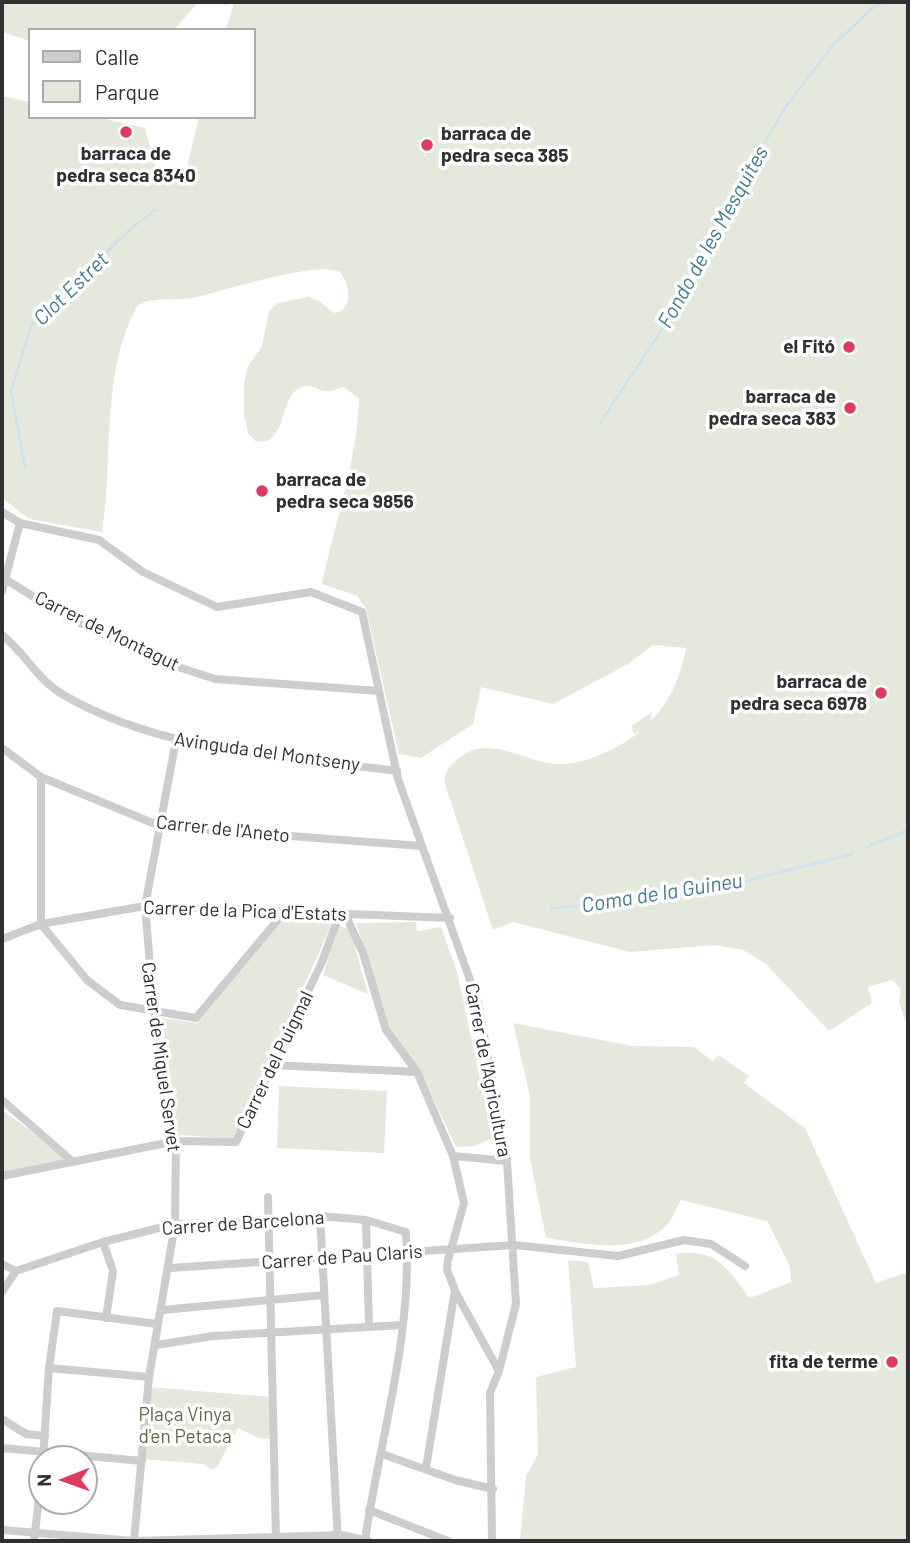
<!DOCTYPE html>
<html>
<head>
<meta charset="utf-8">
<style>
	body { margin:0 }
	#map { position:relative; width:910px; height:1543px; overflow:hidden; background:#fff; font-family:Barlow,sans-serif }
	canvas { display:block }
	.frame { position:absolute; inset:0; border:4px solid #303030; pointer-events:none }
	.legend { position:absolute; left:28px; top:28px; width:228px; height:91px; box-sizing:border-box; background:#fff; border:2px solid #acacac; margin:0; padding:9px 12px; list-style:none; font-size:21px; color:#303030 }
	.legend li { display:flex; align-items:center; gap:14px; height:35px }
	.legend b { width:35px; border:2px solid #acacac }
	.north { position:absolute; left:28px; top:1445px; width:70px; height:70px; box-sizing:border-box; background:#fff; border:2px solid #acacac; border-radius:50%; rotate:269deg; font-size:19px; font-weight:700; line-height:28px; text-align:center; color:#303030 }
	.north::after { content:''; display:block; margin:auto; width:24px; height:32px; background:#de3b5e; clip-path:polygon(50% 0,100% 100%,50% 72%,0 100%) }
</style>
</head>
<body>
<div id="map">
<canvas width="910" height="1543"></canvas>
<div class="frame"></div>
<ul class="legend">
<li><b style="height:9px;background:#cdcdcd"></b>Calle</li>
<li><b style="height:19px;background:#e5e9dc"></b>Parque</li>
</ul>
<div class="north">N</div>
</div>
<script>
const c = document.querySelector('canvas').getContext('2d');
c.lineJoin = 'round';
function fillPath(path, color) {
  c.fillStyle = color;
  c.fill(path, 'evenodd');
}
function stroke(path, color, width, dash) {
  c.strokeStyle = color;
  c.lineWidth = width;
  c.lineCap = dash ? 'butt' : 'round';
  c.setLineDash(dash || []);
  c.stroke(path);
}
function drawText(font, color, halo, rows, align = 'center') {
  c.font = font + ' Barlow,sans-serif';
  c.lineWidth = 7;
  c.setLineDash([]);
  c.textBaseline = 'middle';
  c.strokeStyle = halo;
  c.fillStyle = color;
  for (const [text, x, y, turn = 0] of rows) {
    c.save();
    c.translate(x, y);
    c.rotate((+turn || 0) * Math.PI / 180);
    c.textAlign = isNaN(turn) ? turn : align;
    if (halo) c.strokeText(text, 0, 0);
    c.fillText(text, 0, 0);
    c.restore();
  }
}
const green = new Path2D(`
	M 2,2 L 198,2 L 174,30 L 30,30 L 30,41 L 2,32 Z
	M 234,2 L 908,2 L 908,1027 L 899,1003 L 901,989 L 892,980 L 868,987 L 872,1003 L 829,1031 L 766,964 L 743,950 L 716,945 L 630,952 L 513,922 L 493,930 L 444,781 C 446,769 452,763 462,756 C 493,733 530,767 565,764 C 589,762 620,748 639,732 L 633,733 L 632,726 L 652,712 L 650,722 C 670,702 681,676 686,648 L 653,645 L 628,664 L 553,704 L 481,687 L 473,724 L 421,758 L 399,754 L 366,609 L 357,596 L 322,584 C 335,522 357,462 359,398 L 343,387 C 337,389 332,392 326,391 C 318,391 312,384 304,386 C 280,393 288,430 267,441 L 256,442 L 248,433 L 244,415 L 244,384 L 248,366 L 262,346 L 269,311 L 278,303 L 308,297 L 319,301 L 334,313 C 354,310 350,285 340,272 C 317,260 222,292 192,298 C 174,301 155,296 138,305 C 100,371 114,460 102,532 L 29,519 L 2,498 L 2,96 L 30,102 L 30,117 L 96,117 L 145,128 L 158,176 L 186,172 L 199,117 L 254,117 L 254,30 L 226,30 Z
	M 325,916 L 334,919 L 235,1139 L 179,1135 L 161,1018 L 197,1023 L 280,921 Z
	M 416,922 L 417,931 L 441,927 L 457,972 L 493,1138 L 475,1146 L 456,1147 L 420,1071 L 388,1027 L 356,923 Z
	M 338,926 L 350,929 L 368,994 L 323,975 Z
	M 513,1023 L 632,1046 L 694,1047 L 713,1061 L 718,1055 L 749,1076 L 744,1083 L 805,1128 L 876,1283 L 908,1272 L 908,1541 L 520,1541 L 526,1476 L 538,1454 L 536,1377 L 576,1367 L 568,1260 L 588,1262 L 594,1288 L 650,1285 L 679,1275 L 676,1254 C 717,1247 727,1269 750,1298 L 791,1282 L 790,1267 L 767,1221 L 681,1200 C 676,1208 672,1222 664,1228 C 631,1256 584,1243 546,1238 L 530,1158 L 530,1096 Z
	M 279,1086 L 387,1091 L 384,1153 L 277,1148 Z
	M 2,1110 L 72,1161 L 2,1176 Z
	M 148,1387 L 272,1397 L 269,1439 L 259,1438 L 238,1428 L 217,1467 L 212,1470 L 203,1464 L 142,1459 Z`);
const stream = new Path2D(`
	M 226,4 L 228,2
	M 600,423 L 679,304 L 712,231 L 787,105 L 833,45 L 875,6 L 890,2
	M 25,468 L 11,391 L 31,326 L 128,231 L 155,210
	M 867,847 L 908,830
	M 551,909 L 710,890 L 853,854`);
const minor = new Path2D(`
	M 2,512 L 20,523 L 99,540 L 143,572 L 217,607 L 311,592 L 362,612 L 398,779 L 478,1002 L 507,1161 L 516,1304 L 499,1371 L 490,1393 L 492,1541
	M 5,579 L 58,612 L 110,638 L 163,662 L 215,679 L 379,691
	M 2,591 L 20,523
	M 2,635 C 24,652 38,680 62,694 C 162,753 284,756 397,771
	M 2,748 L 41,777 L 160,826 L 421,846
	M 41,777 L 41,924 L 87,980 L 120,1005 L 196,1018 L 285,911
	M 345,914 L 363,953 L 386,1030 L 417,1072 L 453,1156 L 464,1203 L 448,1260 L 447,1270 L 455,1290 L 426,1468
	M 2,939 L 41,924 L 145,906 L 450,918
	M 273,1065 L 417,1072
	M 2,1100 L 72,1161
	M 453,1156 L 507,1161
	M 2,1176 L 176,1141 L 236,1142 L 322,962 L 340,913
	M 268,1197 L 276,1541
	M 320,1216 L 338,1541
	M 366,1220 L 369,1327
	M 103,1242 L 113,1271 L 106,1318
	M 2,1264 L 16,1271 L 103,1242 L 175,1224 L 271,1221 L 320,1216 L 366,1220 L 406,1232 C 413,1335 380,1438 365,1540
	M 170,1268 L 514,1245 L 618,1256 L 684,1240 L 711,1244 L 745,1266
	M 455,1291 L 499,1371
	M 2,1292 L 16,1271
	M 162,1310 L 324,1295
	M 156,1345 L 213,1336 L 402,1325
	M 49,1368 L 149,1377
	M 2,1419 L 26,1434 L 45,1436
	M 2,1448 L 142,1461
	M 382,1454 L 455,1480 L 493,1489
	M 43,1459 L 49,1368 L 57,1311 L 157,1324
	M 369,1510 L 448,1541
	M 2,1530 L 134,1541 L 342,1535 L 368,1541
	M 34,1541 L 42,1472
	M 134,1541 L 149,1377 L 175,1224 L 176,1141 L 154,1013 L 145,906 L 176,740`);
const markers = [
	[126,132,7,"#de3b5e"],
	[427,145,7,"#de3b5e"],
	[849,347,7,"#de3b5e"],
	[850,408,7,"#de3b5e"],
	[262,491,7,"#de3b5e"],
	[881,693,7,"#de3b5e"],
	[892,1362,7,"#de3b5e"]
];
const poiNames = [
	["barraca de",441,134,"left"],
	["pedra seca 385",441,156,"left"],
	["barraca de",126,154,"center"],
	["pedra seca 8340",126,176,"center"],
	["el Fitó",835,347],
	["barraca de",836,397],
	["pedra seca 383",836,419],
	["barraca de",276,480,"left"],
	["pedra seca 9856",276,502,"left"],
	["barraca de",867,682],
	["pedra seca 6978",867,704],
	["fita de terme",878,1362]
];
const streetNames = [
	["Carrer de Montagut",107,631,26],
	["Avinguda del Montseny",267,752,8],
	["Carrer de l'Aneto",223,829,6],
	["Carrer de la Pica d'Estats",245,911,2],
	["Carrer de Miquel Servet",161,1057,82],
	["Carrer del Puigmal",275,1060,-64],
	["Carrer de l'Agricultura",488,1070,79],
	["Carrer de Barcelona",243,1223,-4],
	["Carrer de Pau Claris",342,1257,-4]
];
const parkNames = [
	["Plaça Vinya",185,1415],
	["d'en Petaca",185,1437]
];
const waterNames = [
	["Fondo de les Mesquites",713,237,-61],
	["Clot Estret",71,289,-44],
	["Coma de la Guineu",662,893,-9]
];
fillPath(green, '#e5e9dc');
stroke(stream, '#cce3eb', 2.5);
stroke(minor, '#cdcdcd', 8);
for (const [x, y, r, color] of markers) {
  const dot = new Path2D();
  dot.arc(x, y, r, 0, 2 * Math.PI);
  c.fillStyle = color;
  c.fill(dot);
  stroke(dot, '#fff', 2.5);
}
drawText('bold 19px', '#303030', '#fff', poiNames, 'right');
drawText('19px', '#303030', '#fff', streetNames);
drawText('19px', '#596b3f', '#fff', parkNames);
drawText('italic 21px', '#417c90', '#fff', waterNames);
</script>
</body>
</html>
